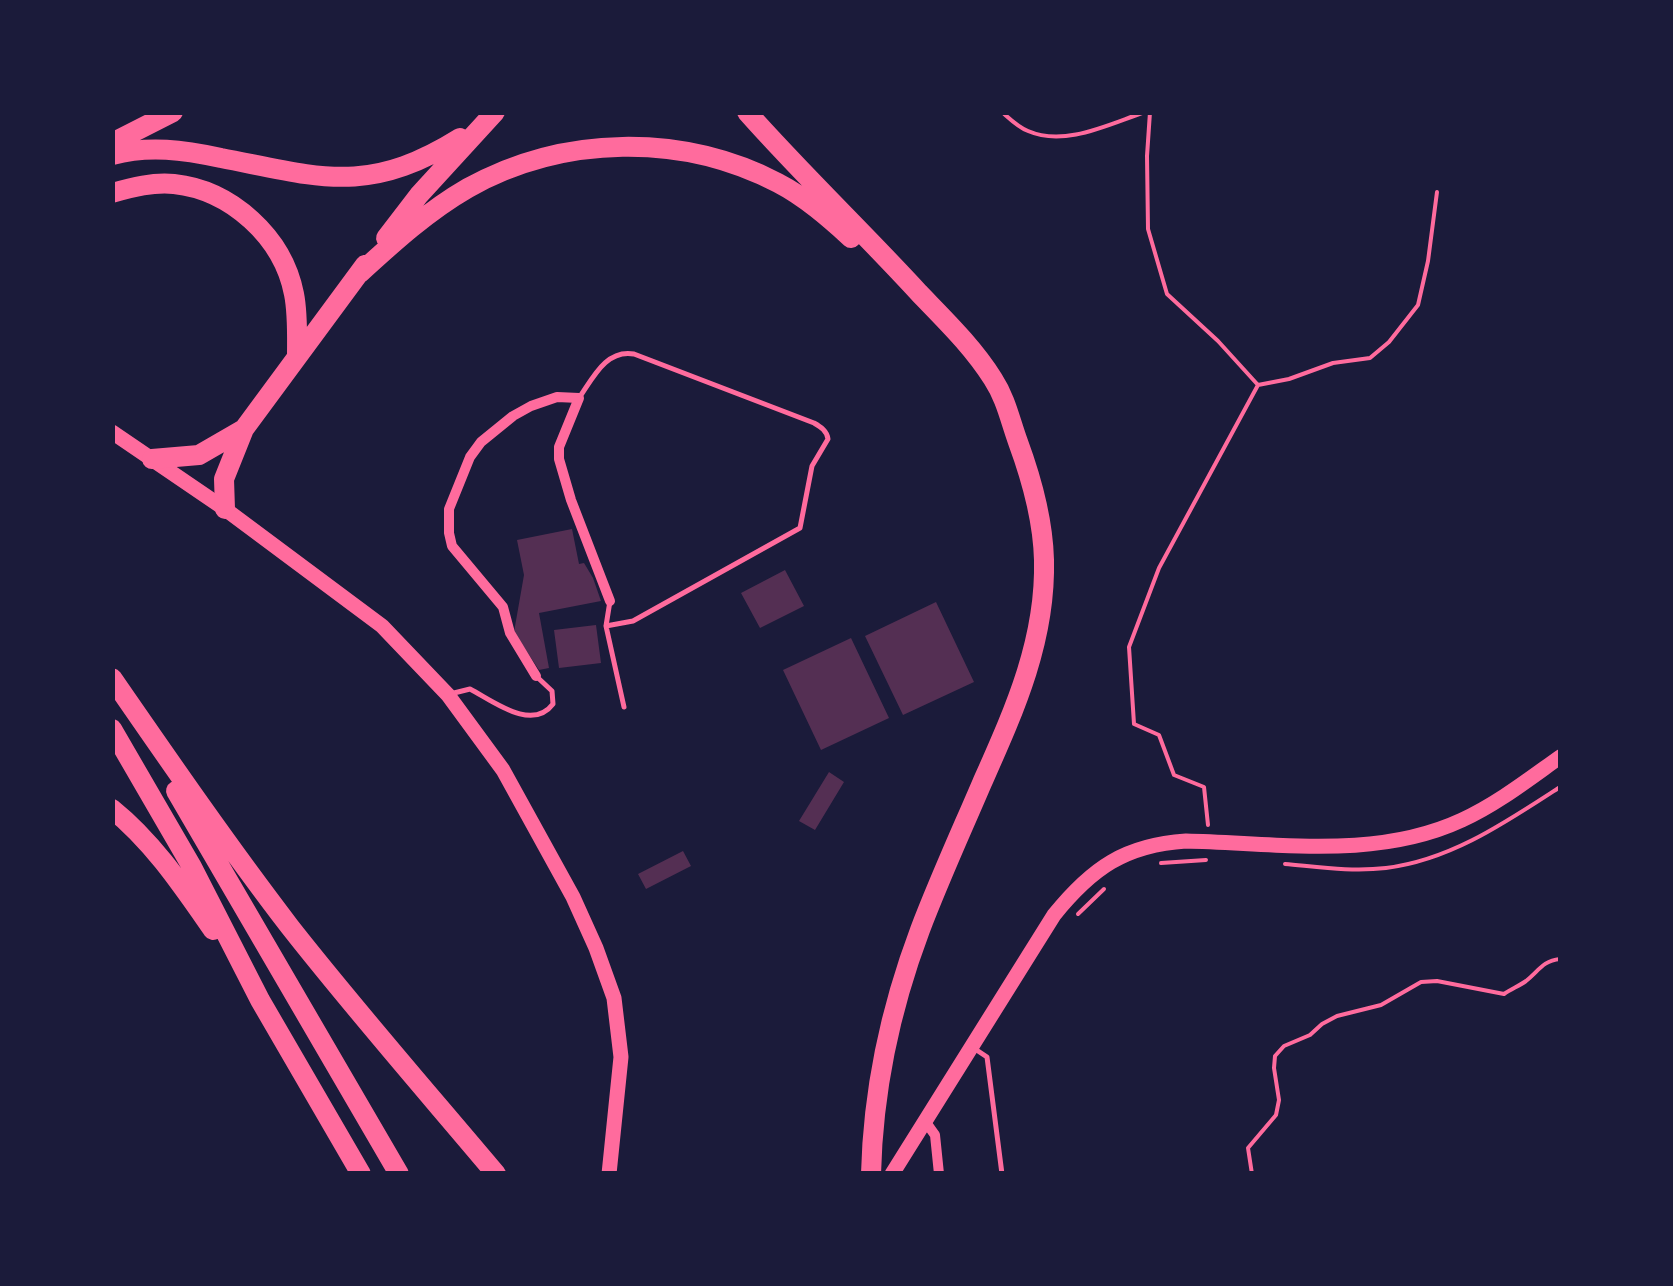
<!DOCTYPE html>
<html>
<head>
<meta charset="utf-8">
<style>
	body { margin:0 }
	#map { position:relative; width:1673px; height:1286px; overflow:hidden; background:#1b1b3a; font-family:"Nunito Sans",sans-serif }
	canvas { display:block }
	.frame { position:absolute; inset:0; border:115px solid #1b1b3a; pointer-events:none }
</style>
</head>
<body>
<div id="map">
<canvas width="1673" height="1286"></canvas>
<div class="frame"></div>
</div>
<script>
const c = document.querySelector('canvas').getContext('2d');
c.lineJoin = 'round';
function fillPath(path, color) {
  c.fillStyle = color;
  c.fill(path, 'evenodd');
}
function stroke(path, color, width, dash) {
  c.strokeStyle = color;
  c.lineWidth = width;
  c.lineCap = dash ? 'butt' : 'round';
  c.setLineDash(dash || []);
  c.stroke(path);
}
const building = new Path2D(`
	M 572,529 L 579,564 L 584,563 L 593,578 L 601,601 L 539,613 L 549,668 L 539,670 L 514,632 L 524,575 L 517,540 Z
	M 785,570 L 804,606 L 760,628 L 741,593 Z
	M 936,602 L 974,682 L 903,715 L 865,636 Z
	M 596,625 L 601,663 L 559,668 L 554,630 Z
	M 851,638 L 889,718 L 821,750 L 783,670 Z
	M 829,772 L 844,782 L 815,830 L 799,821 Z
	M 683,851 L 691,866 L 646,889 L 638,874 Z`);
const path = new Path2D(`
	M 1002,112 C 1010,119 1018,127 1028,131 C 1065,147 1109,124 1145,112
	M 1150,112 L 1147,156 L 1148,229 L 1167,294 L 1218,341 L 1258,385 L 1289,379 L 1333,363 L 1370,358 L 1389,342 L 1418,305 L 1428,261 L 1437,192
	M 1318,112 L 1318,113
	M 1208,825 L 1204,787 L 1174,775 L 1159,735 L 1134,724 L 1129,647 L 1159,568 L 1258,385
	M 1161,863 L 1206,860
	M 1285,864 C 1319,867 1352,872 1386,868 C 1451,860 1506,822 1560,787
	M 1078,914 L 1104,889
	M 1252,1174 L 1248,1148 L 1276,1115 L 1279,1100 L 1274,1068 L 1275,1056 L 1284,1046 L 1310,1035 L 1322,1024 L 1337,1016 L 1381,1005 L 1421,982 L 1437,981 L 1504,994 C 1511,989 1519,986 1526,981 C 1539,971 1542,961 1560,959`);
const service = new Path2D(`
	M 579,398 C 593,378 606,349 634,354 L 814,423 C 821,427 827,431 828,439 L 812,466 L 800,528 L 633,621 L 606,626
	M 610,601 L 606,626 L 624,707
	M 450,694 L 470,689 C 493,701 532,732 553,704 L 552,691 L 536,676
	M 975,1049 L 987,1057 L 1002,1174`);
const minor = new Path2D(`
	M 536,676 L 510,633 L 503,607 L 452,546 L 449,533 L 449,509 L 470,457 L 481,442 L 513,416 L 531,406 L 557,397 L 579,398 L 559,447 L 559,459 L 571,500 L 610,601
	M 925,1121 L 935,1135 L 939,1174`);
const secondary = new Path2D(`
	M 112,432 L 225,509 L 382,626 L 448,695 L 503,770 L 573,897 L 596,948 L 614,998 L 621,1057 L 609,1174
	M 892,1174 L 1054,915 C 1092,868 1125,845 1186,841 C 1278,843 1376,860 1462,820 C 1497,804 1529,779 1560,757`);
const motorway = new Path2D(`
	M 747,112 C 802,174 863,232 919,293 C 945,320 973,347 993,379 C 1006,399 1010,420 1018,442 C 1032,480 1043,519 1044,560 C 1046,641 1014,711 982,783 C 961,832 939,880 920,930 C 891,1007 873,1091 871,1174
	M 112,143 L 173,112
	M 112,155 C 149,145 184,150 221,158 C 320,177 367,196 460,138
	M 112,193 C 133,187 153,182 174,184 C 231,190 283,237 294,294 C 298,314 297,336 297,356
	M 386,238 L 419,195 L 495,112
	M 360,273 C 394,242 428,211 468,188 C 563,135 682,133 778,183 C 805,197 829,218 851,238
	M 152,459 L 199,455 L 244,429
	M 225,509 L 224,479 L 244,429 L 365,265
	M 112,678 C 170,762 228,846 290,927 C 356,1011 427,1092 496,1174
	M 112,729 L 192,867 L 260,1000 L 361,1174
	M 176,791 L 399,1174
	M 112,809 C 153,842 183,887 213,930`);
fillPath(building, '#542f53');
stroke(path, '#ff6b9d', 4);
stroke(service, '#ff6b9d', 5);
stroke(minor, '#ff6b9d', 10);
stroke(secondary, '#ff6b9d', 15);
stroke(motorway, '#ff6b9d', 20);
</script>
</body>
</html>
